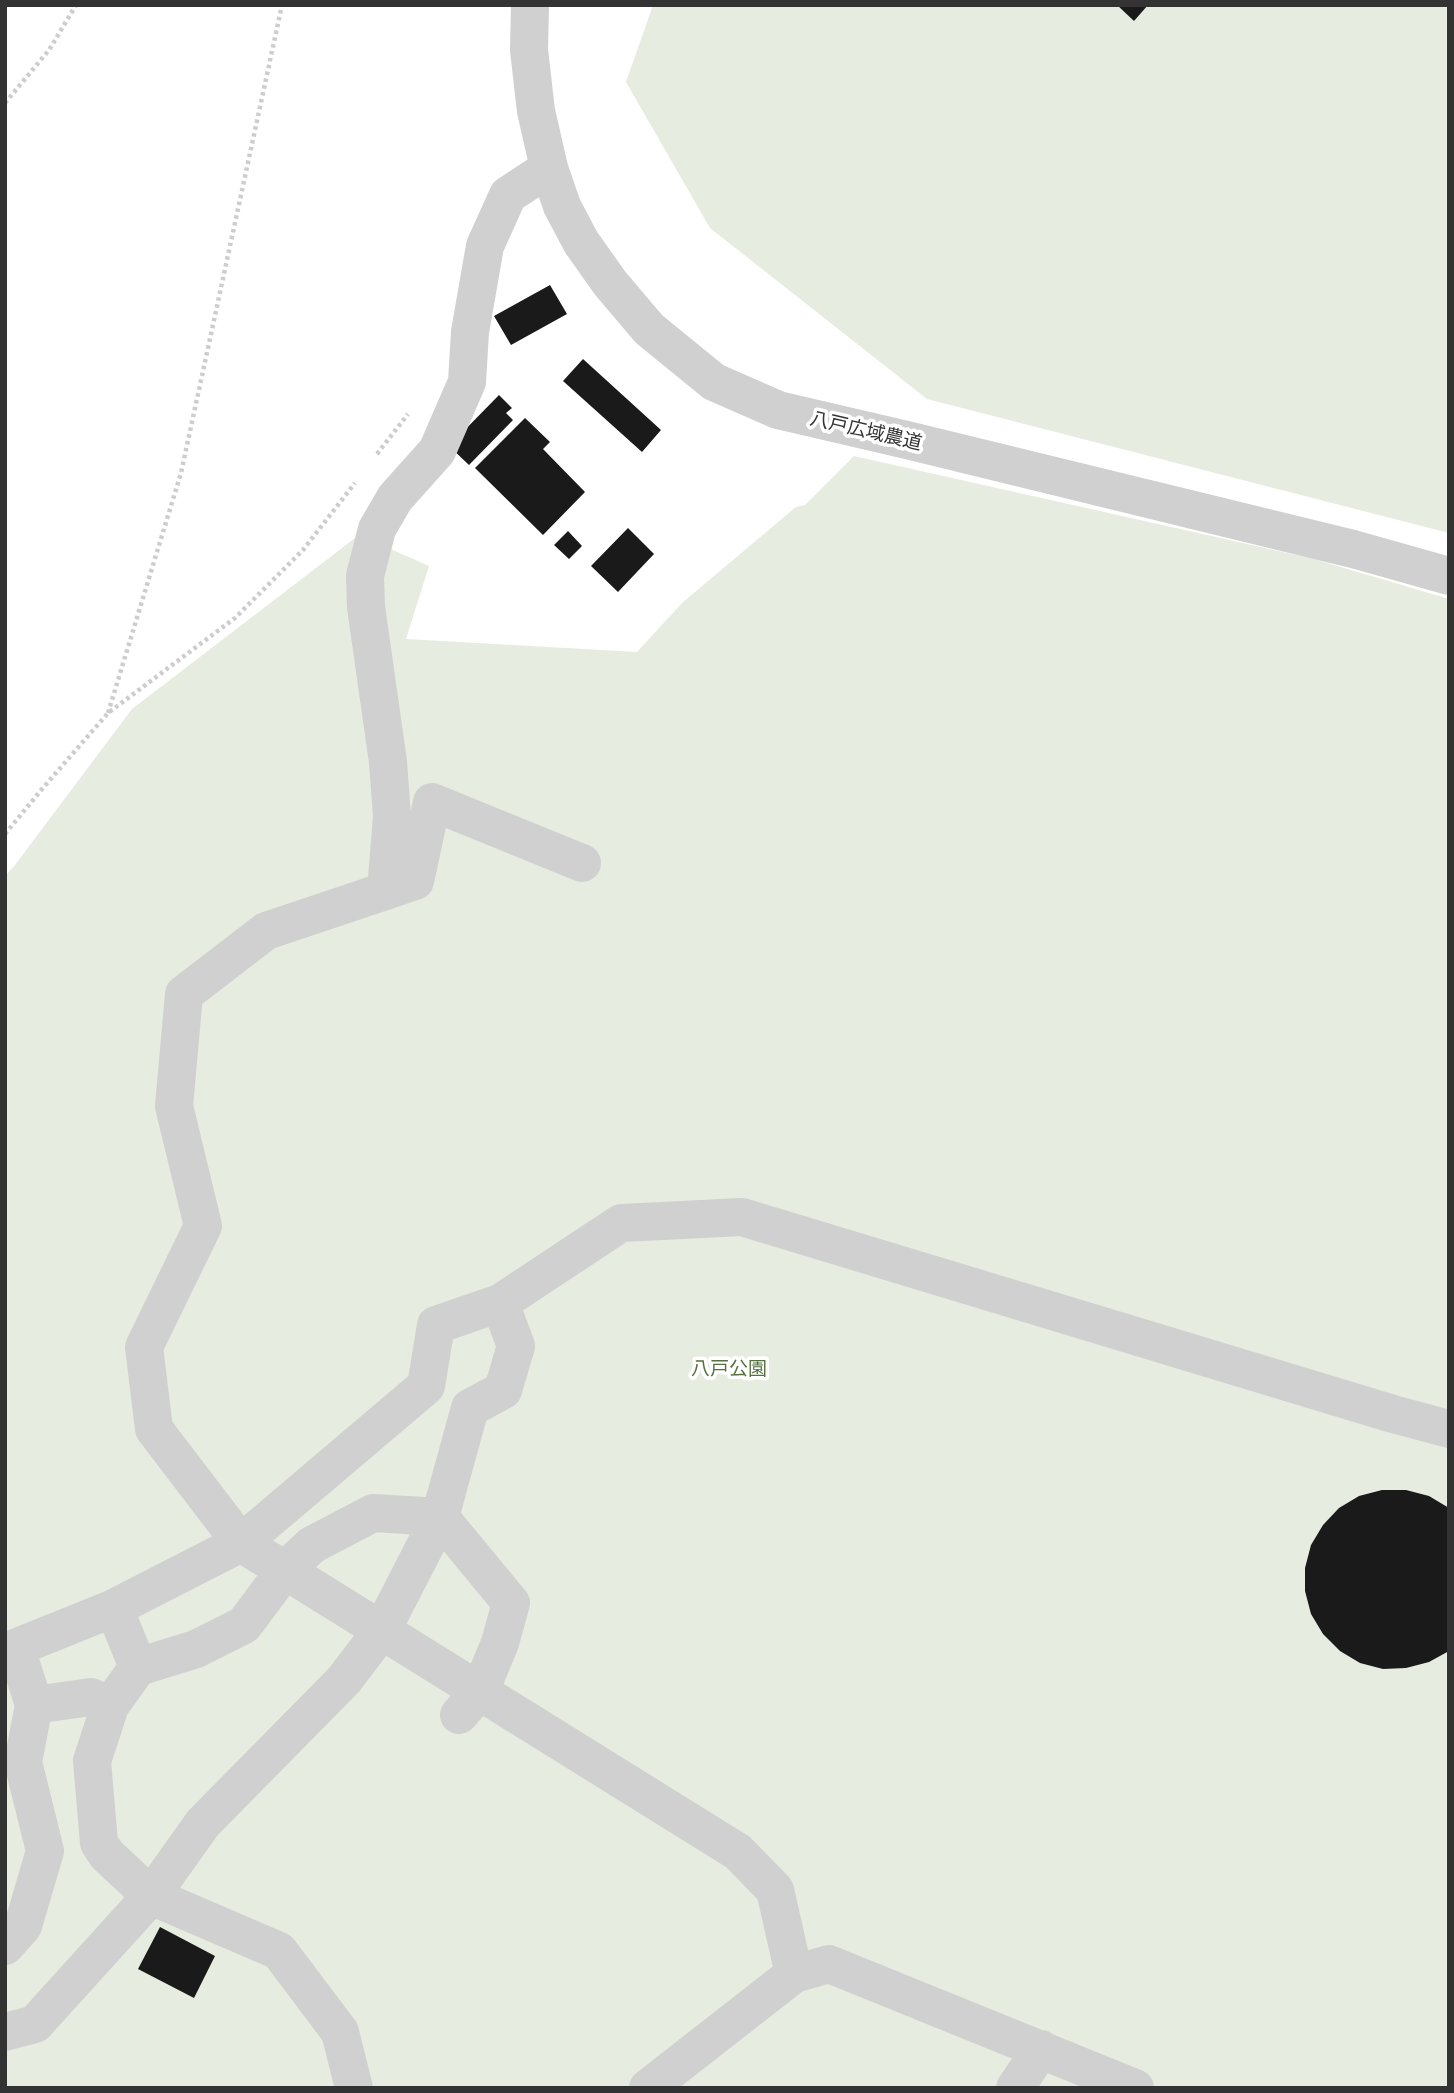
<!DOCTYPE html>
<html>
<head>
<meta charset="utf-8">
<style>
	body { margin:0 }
	#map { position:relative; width:1454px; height:2093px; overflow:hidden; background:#fff; font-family:"Asap Condensed",sans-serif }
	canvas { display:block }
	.frame { position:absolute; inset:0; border:7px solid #333; pointer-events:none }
</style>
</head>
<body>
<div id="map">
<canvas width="1454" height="2093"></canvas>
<div class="frame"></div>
</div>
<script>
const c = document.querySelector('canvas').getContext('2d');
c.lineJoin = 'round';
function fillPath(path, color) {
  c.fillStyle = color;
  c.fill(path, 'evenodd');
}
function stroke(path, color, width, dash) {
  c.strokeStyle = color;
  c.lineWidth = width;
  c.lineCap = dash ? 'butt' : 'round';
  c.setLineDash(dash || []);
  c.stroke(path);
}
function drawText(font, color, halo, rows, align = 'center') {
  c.font = font + ' "Asap Condensed","Noto Sans JP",sans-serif';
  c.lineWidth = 7;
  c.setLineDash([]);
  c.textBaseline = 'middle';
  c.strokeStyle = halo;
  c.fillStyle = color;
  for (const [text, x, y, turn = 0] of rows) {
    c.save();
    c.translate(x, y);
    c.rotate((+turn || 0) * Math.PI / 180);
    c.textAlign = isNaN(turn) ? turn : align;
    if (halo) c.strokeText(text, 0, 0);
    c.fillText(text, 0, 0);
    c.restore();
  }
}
const green = new Path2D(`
	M 653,5 L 1449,5 L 1449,533 L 927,399 L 710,228 L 626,82 Z
	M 854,456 L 1314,559 L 1449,599 L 1449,2088 L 5,2088 L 5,876 L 15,865 L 132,709 L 359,535 L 429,566 L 406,639 L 637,652 L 682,603 L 796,507 L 805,505 Z`);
const building = new Path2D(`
	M 1117,5 L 1148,5 L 1134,21 Z
	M 550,285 L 567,314 L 511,345 L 494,316 Z
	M 583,359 L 661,430 L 642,452 L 563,381 Z
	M 499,395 L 512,408 L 506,413 L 513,420 L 469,465 L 449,446 Z
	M 525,418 L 550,442 L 543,449 L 585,492 L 543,535 L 475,468 Z
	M 628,528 L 654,554 L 618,592 L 591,566 Z
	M 568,531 L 582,546 L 569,559 L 554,545 Z
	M 1382,1490 L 1406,1490 L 1429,1496 L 1449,1508 L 1449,1651 L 1429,1662 L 1406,1668 L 1383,1669 L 1360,1663 L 1340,1651 L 1323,1634 L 1311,1614 L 1305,1591 L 1305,1568 L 1311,1545 L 1323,1525 L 1339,1508 L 1359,1496 Z
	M 160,1927 L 215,1956 L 194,1998 L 138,1969 Z`);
const path = new Path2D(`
	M 5,103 L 49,50 L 76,5
	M 377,454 L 408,414
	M 108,713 L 181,473 L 282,5
	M 5,834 L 42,789 L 108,713 L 235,618 L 303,550 L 355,483`);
const minor = new Path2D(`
	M 530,5 L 529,50 L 536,111 L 549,168 L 562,206 L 581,242 L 610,283 L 649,329 L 714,382 L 778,410 L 911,441 L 1353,549 L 1449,576
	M 582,863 L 432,802 L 415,881 L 266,931 L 184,994 L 174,1106 L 203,1226 L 144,1347 L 154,1429 L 241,1543 L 738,1852 L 775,1890 L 794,1974
	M 386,891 L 392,816 L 388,762 L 366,607 L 365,576 L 377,529 L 395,498 L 437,451 L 467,382 L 470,332 L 485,246 L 508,195 L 549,168
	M 114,1608 L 138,1667 L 196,1649 L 244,1625 L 285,1570 L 312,1545 L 373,1513 L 440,1517 L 511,1603 L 500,1643 L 480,1691 L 459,1715
	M 5,1652 L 114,1608 L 241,1543 L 426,1386 L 436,1325 L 500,1303 L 621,1223 L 742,1217 L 1393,1414 L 1449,1429
	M 138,1667 L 110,1706 L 92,1761 L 99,1843 L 107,1855 L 151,1896 L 279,1951 L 340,2032 L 354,2088
	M 34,1705 L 91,1697 L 110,1706
	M 5,1946 L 23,1926 L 45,1851 L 23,1762 L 34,1705 L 16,1648
	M 5,2032 L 35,2024 L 151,1896 L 203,1823 L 344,1680 L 382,1630 L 440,1517 L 470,1408 L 503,1390 L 516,1346 L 500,1303
	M 648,2088 L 794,1974 L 829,1964 L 1135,2088
	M 1015,2088 L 1041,2049`);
const streetNames = [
	["八戸広域農道",866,431,13]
];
const parkNames = [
	["八戸公園",729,1369]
];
fillPath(green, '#e6ecdf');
fillPath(building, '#1a1a1a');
stroke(path, '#cdcdcd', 4.5, [3.5, 3.5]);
stroke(minor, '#d0d0d0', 38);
drawText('19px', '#333', '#fff', streetNames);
drawText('19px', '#56703f', '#fff', parkNames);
</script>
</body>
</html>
